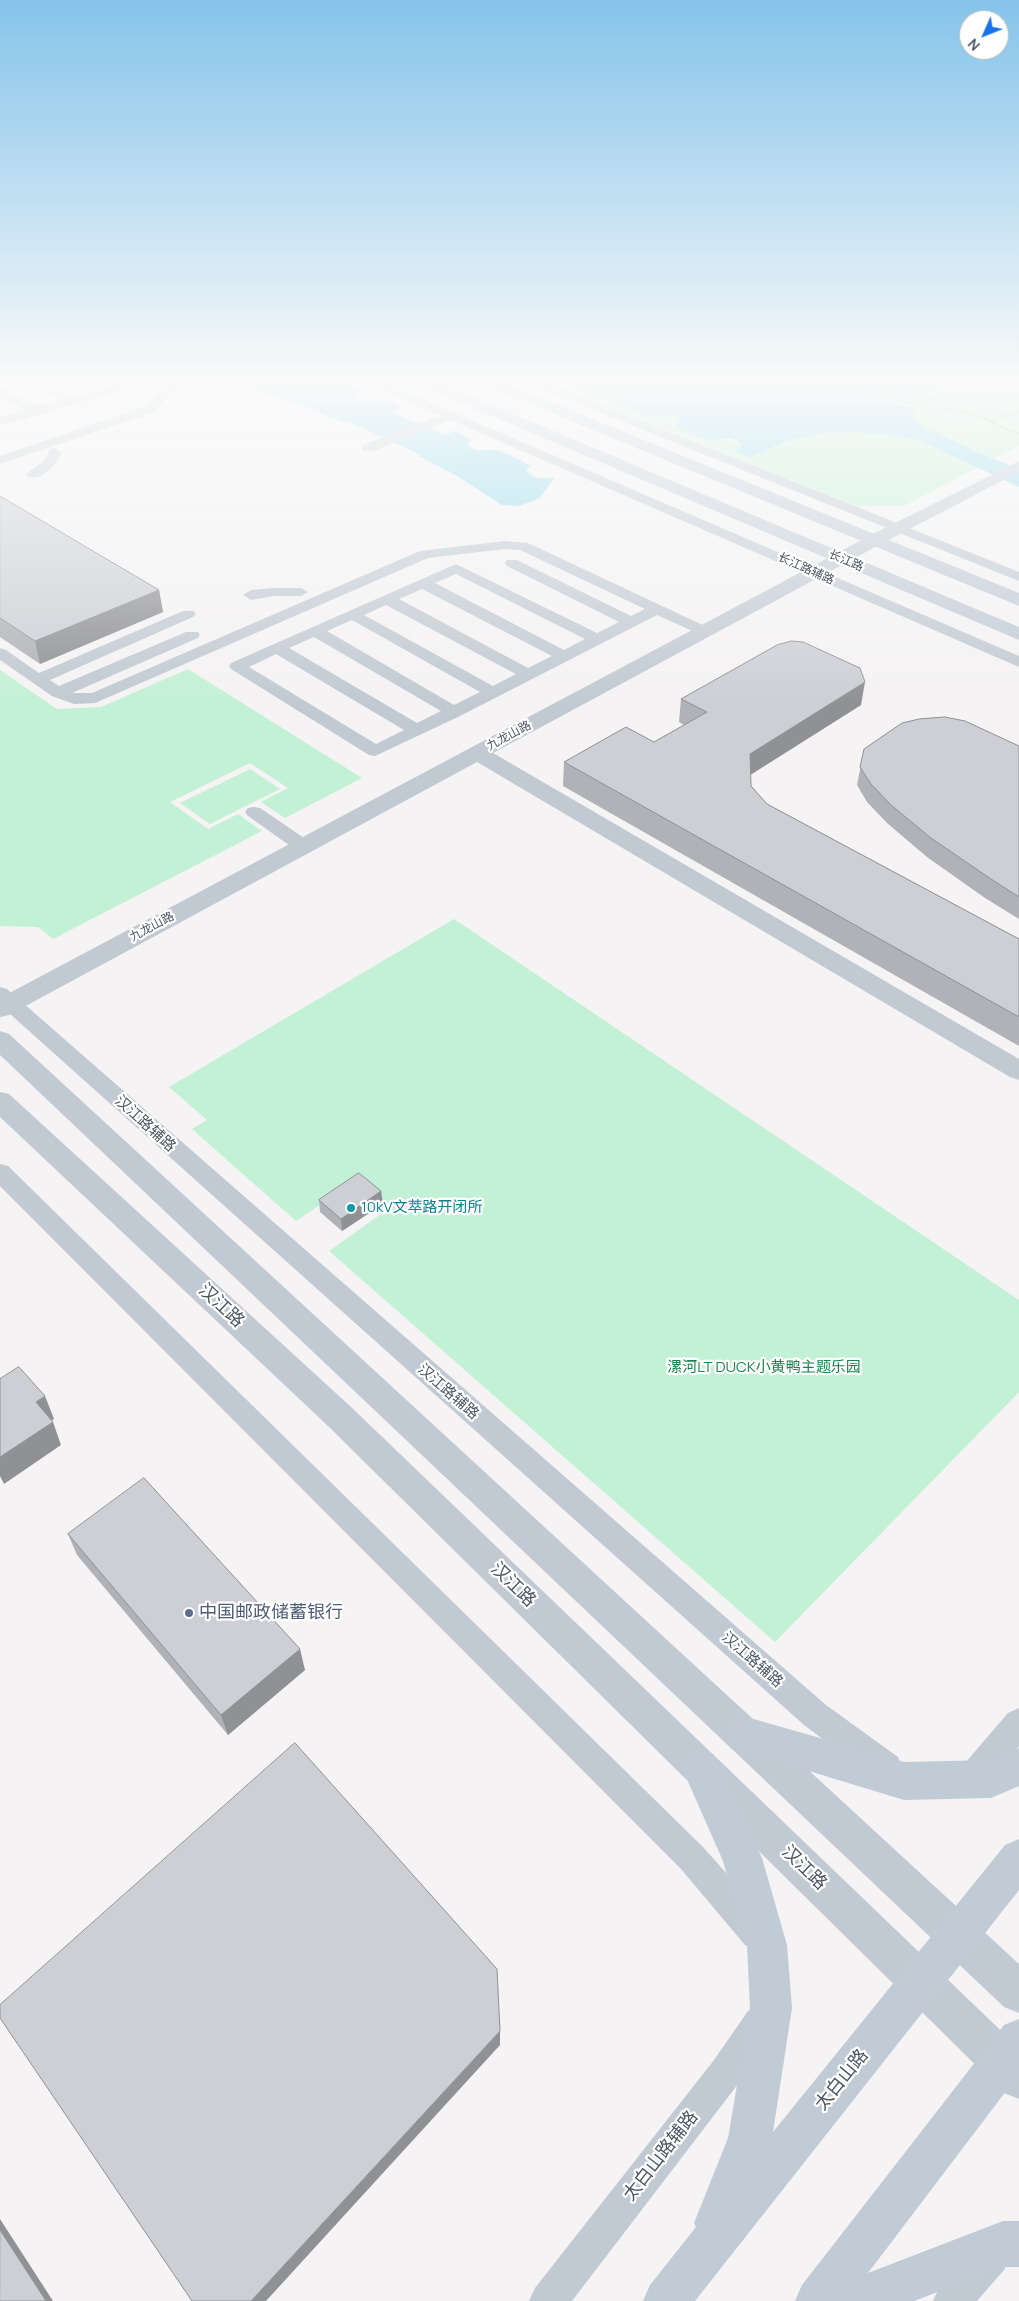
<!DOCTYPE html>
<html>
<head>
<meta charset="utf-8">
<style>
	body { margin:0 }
	#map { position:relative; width:1019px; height:2301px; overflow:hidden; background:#f5f3f3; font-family:Manrope,sans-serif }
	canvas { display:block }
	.north { position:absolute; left:959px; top:10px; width:50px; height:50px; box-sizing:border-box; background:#fff; border:1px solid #b7bbc0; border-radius:50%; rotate:226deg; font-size:14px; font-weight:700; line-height:20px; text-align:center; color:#4a5661 }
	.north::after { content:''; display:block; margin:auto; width:18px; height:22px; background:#1a73e8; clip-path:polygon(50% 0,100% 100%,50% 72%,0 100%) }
</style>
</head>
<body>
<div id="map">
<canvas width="1019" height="2301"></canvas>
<div class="north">N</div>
</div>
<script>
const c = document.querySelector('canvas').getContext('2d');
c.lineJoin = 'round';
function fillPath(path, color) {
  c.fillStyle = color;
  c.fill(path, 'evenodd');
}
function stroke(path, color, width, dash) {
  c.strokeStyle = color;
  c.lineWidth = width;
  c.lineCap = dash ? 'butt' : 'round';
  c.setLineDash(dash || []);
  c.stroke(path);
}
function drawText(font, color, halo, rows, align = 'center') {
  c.font = font + ' Manrope,"Noto Sans SC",sans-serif';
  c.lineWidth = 4.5;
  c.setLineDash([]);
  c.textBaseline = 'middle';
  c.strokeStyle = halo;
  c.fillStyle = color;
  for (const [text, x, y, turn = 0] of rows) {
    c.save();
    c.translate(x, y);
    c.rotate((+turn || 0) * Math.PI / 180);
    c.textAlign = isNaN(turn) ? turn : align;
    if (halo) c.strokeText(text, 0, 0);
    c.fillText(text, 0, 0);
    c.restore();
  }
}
const green = new Path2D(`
	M 548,382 L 569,382 L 566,383 C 574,386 582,391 590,393 C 601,394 611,388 621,397 L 617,402 L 649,416 L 669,415 L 680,421 L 675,426 L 715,439 L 736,441 L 742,446 L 737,451 L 750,457 L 784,442 L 821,433 L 852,432 L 892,403 L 880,402 L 872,399 L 872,395 C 886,390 898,396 911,401 L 922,395 L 939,390 L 950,382 L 1019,382 L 1019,446 L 904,506 L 856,506 Z
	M 188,669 L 362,778 L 285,818 L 261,802 L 288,788 L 250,763 L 170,802 L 208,829 L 238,814 L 262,831 L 53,939 L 38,927 L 0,926 L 0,670 L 57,709 L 101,707 Z
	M 250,769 L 280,789 L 210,824 L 180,803 Z
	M 454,919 L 1019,1300 L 1019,1392 L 775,1642 L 329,1251 L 391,1207 L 357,1180 L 296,1221 L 192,1129 L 207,1120 L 169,1087 Z`);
const water = new Path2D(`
	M 249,382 L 343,382 L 363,391 L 357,396 C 366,405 375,398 385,400 C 390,401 396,405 401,408 L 391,412 L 445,435 L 455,431 L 472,439 L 468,443 L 468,446 C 478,453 486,449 496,450 C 507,452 521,461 531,466 L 526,470 C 532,480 544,478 554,478 L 540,498 L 519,506 L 502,505 L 457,476 L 419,456 L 421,455 L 347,421 L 342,422 L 293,402 L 257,392 L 250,388 Z
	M 569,382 L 950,382 C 938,391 924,393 911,401 L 899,399 L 892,394 L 876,393 L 872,397 C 878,404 903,404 914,407 L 913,418 L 920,424 L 974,451 L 1019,469 L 1019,487 L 919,440 L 890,435 L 852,432 L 821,433 L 784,442 L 750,457 L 736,451 L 742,446 C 734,433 719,442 709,440 C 697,437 685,431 675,426 L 680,421 C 672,412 661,416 650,416 C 640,416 625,406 616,403 L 621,397 C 611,388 600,394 589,392 C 581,391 573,386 566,383 Z`);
const path = new Path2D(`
	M 884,394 L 891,396 L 893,399 L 886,401 L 876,398 Z
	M 893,399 C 916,406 917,401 939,398 C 961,395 972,400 991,385 L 991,382
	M 916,404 L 931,408 L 960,410 L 992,421
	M 1019,411 L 992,421 L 1000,427 L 1019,434`);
const minor = new Path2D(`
	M 29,382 L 44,382 L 73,397 L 127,382 L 147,382 L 145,385 L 0,425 L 0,417 L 26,410 L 0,396 L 0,387 L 39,406 L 61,400 Z
	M 169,382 L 182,382 L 154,412 L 0,464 L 0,456 L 146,406 Z
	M 367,382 L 383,382 L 1019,656 L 1019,667 L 451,420 L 373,451 L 363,451 L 361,448 L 363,445 L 440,416 L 369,385 Z
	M 529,382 L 546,382 L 1019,572 L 1019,581 L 531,385 Z
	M 55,448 L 62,452 C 56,464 44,481 28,477 L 26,474 L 44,461 L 50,449 Z
	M 505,541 L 528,543 L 709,628 L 712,631 L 709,634 L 699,634 L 657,615 L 460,716 L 375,756 L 369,755 L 231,669 L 229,666 L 231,663 L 456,564 L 597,633 L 619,622 L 507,566 L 505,563 L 507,560 L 517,560 L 631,616 L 645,609 L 520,550 L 505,549 L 428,558 L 95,703 L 74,704 L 52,696 L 0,660 L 0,648 L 6,650 L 39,673 L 183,611 L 193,611 L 196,614 L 193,617 L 50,680 L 59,686 L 186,632 L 198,632 L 200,635 L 198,638 L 72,693 L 92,693 L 420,551 ZM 456,574 L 585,639 L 564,650 L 435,583 ZM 422,589 L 552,656 L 528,668 L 399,599 ZM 386,605 L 516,674 L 493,686 L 364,615 ZM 352,620 L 480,692 L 454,705 L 327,631 ZM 314,637 L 441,711 L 417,723 L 289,648 ZM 276,654 L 404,730 L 376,744 L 249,667 Z
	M 274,588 L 301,588 L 308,592 L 301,596 L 274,596 L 251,600 L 243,595 L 251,590 Z
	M 254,807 L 260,808 L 310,842 L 312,846 L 310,850 L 303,852 L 296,850 L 248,816 L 245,812 L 248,808 Z
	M 0,987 L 7,989 L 826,1705 L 898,1757 L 902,1768 L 898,1779 L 887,1783 L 876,1779 L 804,1725 L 0,1005 Z
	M 0,1164 L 8,1166 L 703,1847 L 769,1921 L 774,1933 L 769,1945 L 757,1950 L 745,1945 L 681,1869 L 0,1186 Z
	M 1019,1708 L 1019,1746 L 981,1792 L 970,1796 L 959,1792 L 955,1781 L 959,1770 L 1008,1713 Z
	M 760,2006 L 772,2011 L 777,2023 L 772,2035 L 738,2084 L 572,2301 L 529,2301 L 535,2288 L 714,2060 L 748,2011 Z
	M 991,2238 L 1004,2244 L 1010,2257 L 1004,2270 L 977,2301 L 933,2301 C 942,2279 969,2247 991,2238 Z`);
const tertiary = new Path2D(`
	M 1019,461 L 1019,472 L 879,545 L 493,753 L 1019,1059 L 1019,1080 L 1010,1077 L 477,762 L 9,1015 L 0,1017 L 0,998 L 867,537 Z
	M 0,1031 L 9,1034 L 1019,1964 L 1019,2013 L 1004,2007 L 0,1055 Z
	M 0,1092 L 9,1094 L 350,1406 L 1019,2048 L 1019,2099 L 1004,2093 L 328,1426 L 0,1117 Z`);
const secondary = new Path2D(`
	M 417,382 L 437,382 L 1019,627 L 1019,640 L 419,385 Z
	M 482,382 L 502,382 L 1019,593 L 1019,606 L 484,385 Z
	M 743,1716 L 904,1762 L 991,1760 L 1019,1748 L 1019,1786 L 991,1798 L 904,1800 L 730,1747 L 724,1734 L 730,1721 Z
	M 701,1749 L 714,1755 L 762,1858 L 787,1945 L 792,2008 L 773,2132 L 1005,1845 L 1019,1839 L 1019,1890 L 695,2301 L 643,2301 L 650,2285 L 696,2227 L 694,2223 L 728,2138 L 750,2008 L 747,1945 L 723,1861 L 682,1768 L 688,1755 Z
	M 1019,2019 L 1019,2074 L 868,2273 L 1003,2221 L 1019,2221 L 1019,2267 L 1003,2267 L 914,2301 L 795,2301 L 802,2285 L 1004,2025 Z`);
const wall = new Path2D(`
	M 0,496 L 159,590 L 163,612 L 40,664 L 0,637 Z
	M 681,699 L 861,705 L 750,775 L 751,786 L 767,804 L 1019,939 L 1019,1046 L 563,786 L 564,762 L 654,742 L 684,725 L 679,722 Z
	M 1019,746 L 1019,919 L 985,898 L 927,857 L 887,823 L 867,802 L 857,785 L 864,749 Z
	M 381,1191 L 383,1204 L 342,1231 L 320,1212 L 319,1200 Z
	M 68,1534 L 305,1670 L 228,1735 L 77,1555 Z`);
const shadedWall = new Path2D(`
	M 159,590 L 163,612 L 40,664 L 35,641 Z
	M 865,682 L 861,705 L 747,777 L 750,754 Z
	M 381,1191 L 383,1204 L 342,1231 L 341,1219 Z
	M 45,1396 L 54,1419 L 45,1425 L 36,1402 Z
	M 53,1422 L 61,1445 L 4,1484 L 0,1476 L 0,1457 Z
	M 300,1649 L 305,1670 L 228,1735 L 221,1715 Z
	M 500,2031 L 500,2045 L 266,2301 L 251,2301 Z
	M 0,2219 L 53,2301 L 46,2301 L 0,2230 Z`);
const building = new Path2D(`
	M 0,496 L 159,590 L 35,641 L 0,618 Z
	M 792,641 L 803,642 L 860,668 L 865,682 L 750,754 L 751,786 L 767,804 L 1019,939 L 1019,1017 L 564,762 L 626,727 L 654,742 L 707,712 L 681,699 L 777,645 Z
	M 945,717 L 965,721 L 1019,746 L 1019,897 L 991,879 L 931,838 L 891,805 L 871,784 L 860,767 L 864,749 L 902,723 L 919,719 Z
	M 359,1173 L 381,1191 L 341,1219 L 319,1200 Z
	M 19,1367 L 45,1396 L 36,1402 L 53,1422 L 0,1457 L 0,1379 Z
	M 144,1478 L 300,1649 L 221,1715 L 68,1534 Z
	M 295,1743 L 497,1969 L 500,2031 L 251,2301 L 192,2301 L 0,2018 L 0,2005 Z
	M 0,2230 L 46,2301 L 0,2301 Z`);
const markers = [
	[351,1208,5,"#0f9aa8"],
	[189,1613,5,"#5c6f8a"]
];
const farStreetnames = [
	["长江路",846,561,23],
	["长江路辅路",806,569,24],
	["九龙山路",509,736,-28],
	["九龙山路",152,927,-28]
];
const streetNames = [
	["汉江路辅路",145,1124,42],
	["汉江路辅路",448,1392,41],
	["汉江路辅路",752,1660,41]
];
const cultureNames = [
	["10kV文萃路开闭所",361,1208]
];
const parkNames = [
	["漯河LT DUCK小黄鸭主题乐园",764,1368]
];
const nearStreetnames = [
	["汉江路",221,1306,43],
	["汉江路",513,1585,44],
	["汉江路",804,1868,44],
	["太白山路",842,2080,-51],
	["太白山路辅路",661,2156,-52]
];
const nearServicenames = [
	["中国邮政储蓄银行",199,1613]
];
fillPath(green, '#c3f1d5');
fillPath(water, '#90daee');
stroke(path, '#7ad0a6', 2, [2.5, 1]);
fillPath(minor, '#c1cad2');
fillPath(tertiary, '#c1cad2');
fillPath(secondary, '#c1cbd6');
fillPath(wall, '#b0b2b7');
fillPath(shadedWall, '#909195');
fillPath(building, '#cdcfd5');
stroke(building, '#909195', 1);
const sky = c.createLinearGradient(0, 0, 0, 704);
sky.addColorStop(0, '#85c3ea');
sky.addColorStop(0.54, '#fafafa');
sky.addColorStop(1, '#fafafa00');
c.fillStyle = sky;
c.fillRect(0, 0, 1019, 704);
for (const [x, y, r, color] of markers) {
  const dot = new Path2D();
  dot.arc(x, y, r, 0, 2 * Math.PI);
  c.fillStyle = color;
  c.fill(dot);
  stroke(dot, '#fff', 2);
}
drawText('12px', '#4a5661', '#fff', farStreetnames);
drawText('15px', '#4a5661', '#fff', streetNames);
drawText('15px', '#0d838f', '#fff', cultureNames, 'left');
drawText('15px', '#17864f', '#fff', parkNames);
drawText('18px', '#4a5661', '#fff', nearStreetnames);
drawText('18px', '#4e5e75', '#fff', nearServicenames, 'left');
</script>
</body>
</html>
